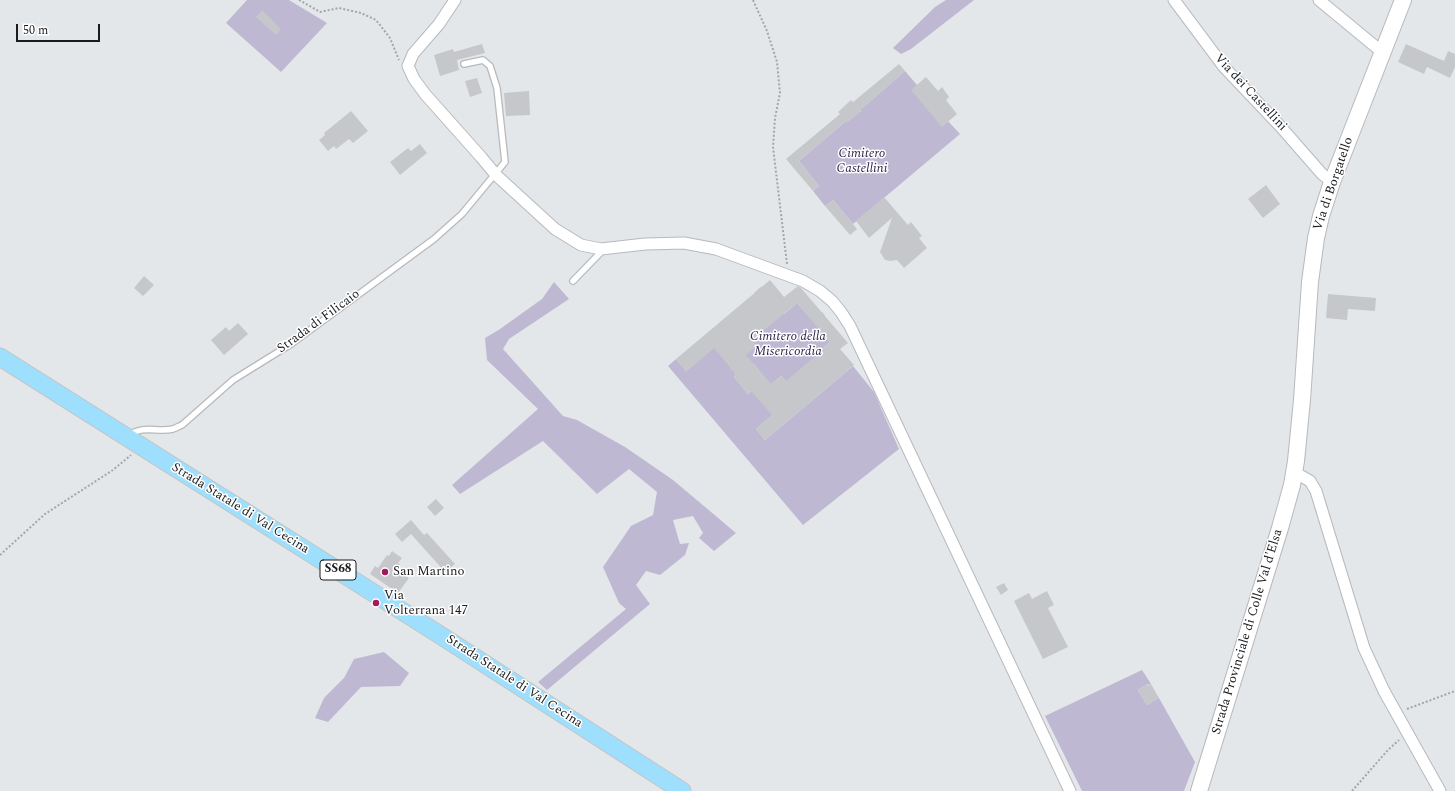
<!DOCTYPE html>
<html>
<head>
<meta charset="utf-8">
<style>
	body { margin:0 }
	#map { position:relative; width:1455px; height:791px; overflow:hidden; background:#e4e7ea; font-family:Spectral,serif }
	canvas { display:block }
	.scale { position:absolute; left:16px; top:24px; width:84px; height:18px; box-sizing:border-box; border:2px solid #1a1b1d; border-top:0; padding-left:5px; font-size:12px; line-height:14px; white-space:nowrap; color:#1a1b1d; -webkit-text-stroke:3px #fff; paint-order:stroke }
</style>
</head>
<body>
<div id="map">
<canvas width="1455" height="791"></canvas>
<div class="scale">50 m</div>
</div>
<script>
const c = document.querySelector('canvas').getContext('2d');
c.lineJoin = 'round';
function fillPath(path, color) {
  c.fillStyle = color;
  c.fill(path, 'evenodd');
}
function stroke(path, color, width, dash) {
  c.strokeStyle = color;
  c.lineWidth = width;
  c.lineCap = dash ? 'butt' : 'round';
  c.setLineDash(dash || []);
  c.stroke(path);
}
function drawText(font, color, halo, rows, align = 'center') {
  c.font = font + ' Spectral,serif';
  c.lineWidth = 3;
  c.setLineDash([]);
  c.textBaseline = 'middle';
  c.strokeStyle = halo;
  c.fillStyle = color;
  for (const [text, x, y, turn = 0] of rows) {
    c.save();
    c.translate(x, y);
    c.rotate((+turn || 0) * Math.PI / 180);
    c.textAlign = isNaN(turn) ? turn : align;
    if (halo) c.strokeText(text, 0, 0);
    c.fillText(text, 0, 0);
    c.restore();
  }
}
const green = new Path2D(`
	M 247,0 L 289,0 L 327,23 L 281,72 L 226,23 Z
	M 946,0 L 974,0 L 911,49 L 901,54 L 893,48 L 935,7 Z
	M 905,71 L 917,85 L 942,126 L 948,121 L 960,134 L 853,224 L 833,200 L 825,206 L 813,191 L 819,186 L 799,161 L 846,121 L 847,122 L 861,111 L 860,110 Z
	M 554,282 L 569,299 L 509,339 L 503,349 L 563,416 L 577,420 L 625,447 L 673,480 L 736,533 L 714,551 L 699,538 L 703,533 L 693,516 L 673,520 L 680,544 L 689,543 L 685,555 L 660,575 L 646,571 L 636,585 L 650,604 L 547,690 L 538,682 L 626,609 L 619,603 L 603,567 L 631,526 L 653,515 L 657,492 L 629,469 L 597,494 L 543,441 L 460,494 L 452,485 L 538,409 L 487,360 L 485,338 L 500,329 L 542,299 Z
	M 761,287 L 784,314 L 797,303 L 812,320 L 822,312 L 825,316 L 815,324 L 830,342 L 817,353 L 843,354 L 756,429 L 765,440 L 853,366 L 874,392 L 899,449 L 803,525 L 668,366 L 676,359 L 686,371 L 764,305 L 754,293 ZM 720,354 L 753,365 L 754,364 L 770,385 L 781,376 L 786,381 L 751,391 L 748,394 L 734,377 L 736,374 Z
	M 384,652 L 409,673 L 400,686 L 361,687 L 328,722 L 315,718 L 324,698 L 344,678 L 354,659 Z
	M 1142,670 L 1151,684 L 1148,685 L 1147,684 L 1138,690 L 1147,705 L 1159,698 L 1195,762 L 1184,791 L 1082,791 L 1045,716 Z`);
const building = new Path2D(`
	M 262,10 L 281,29 L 276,35 L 256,17 Z
	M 482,44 L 485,53 L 457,60 L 459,70 L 440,76 L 434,55 L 453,49 L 454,52 Z
	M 1406,44 L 1444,61 L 1448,51 L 1455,54 L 1455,67 L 1450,78 L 1427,67 L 1424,74 L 1398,62 Z
	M 899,64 L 905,71 L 860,110 L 861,111 L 847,123 L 846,121 L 799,161 L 819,186 L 813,191 L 786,159 L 840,114 L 838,112 L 851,100 L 853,102 Z
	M 926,77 L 938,91 L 942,87 L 949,97 L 946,100 L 957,114 L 942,127 L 911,90 Z
	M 477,78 L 482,93 L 470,97 L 465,81 Z
	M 529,91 L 530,115 L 506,116 L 504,93 Z
	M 351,111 L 368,131 L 353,143 L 349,139 L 336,149 L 334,146 L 328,151 L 319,140 L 325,135 L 324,133 Z
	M 420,144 L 427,153 L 400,175 L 390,162 L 408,148 L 411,151 Z
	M 1266,185 L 1280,204 L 1263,218 L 1248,199 Z
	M 884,197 L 908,225 L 911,222 L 922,236 L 919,238 L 927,248 L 904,268 L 897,260 L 890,261 L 885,260 L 880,252 L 892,218 L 869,238 L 856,221 Z
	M 833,200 L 857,229 L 850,235 L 825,206 Z
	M 144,276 L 154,285 L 143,296 L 134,288 Z
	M 770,280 L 784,297 L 798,286 L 801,288 L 848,343 L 840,349 L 854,365 L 765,440 L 756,429 L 772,415 L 751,391 L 748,394 L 734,377 L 736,374 L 714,348 L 686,372 L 676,359 ZM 797,303 L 830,342 L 817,353 L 818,354 L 786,381 L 781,376 L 771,384 L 746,355 L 757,346 L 752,340 Z
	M 1328,294 L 1376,298 L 1375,311 L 1348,309 L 1347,320 L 1326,318 Z
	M 238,323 L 248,334 L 224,355 L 211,340 L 226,327 L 229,331 Z
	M 436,499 L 444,508 L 435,516 L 427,507 Z
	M 411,520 L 424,535 L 427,533 L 455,564 L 445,572 L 411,534 L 402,542 L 395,534 Z
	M 392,551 L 402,558 L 398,563 L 400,564 L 397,570 L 409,578 L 398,593 L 370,574 L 375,566 L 378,568 L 387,555 L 389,556 Z
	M 1004,583 L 1008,590 L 1001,595 L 996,587 Z
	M 1047,591 L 1054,605 L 1048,608 L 1068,647 L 1043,659 L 1014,601 L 1029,593 L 1032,599 Z
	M 1147,684 L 1148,686 L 1151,684 L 1159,698 L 1147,705 L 1138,690 Z`);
const path = new Path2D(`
	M 299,0 L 320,12 L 339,8 L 361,13 L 376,20 L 390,38 L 399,60
	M 753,0 L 767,31 L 777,62 L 780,93 L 775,118 L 773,147 L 787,264
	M 0,555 L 45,514 L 113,470 L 131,455
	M 1407,709 L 1455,691
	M 1352,791 L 1388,750 L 1399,740`);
const service = new Path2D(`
	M 573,281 L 603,250
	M 128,436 C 144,424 157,433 173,429 C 176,428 179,426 182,425 L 233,380 L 291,344 L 434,239 L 462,214 L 505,162 L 497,88 L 490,66 L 483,60 L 464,64`);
const minor = new Path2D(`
	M 455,0 L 439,24 L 413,54 L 408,66 L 414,79 L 425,94 L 481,157 L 496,175 L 555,229 L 581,245 L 601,249 L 645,244 L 684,243 L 716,249 L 803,281 L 820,291 L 832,301 L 841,312 L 850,326 L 1070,791
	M 1174,0 L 1224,67 L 1280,126 L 1322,174 L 1332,182
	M 1319,0 L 1382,52
	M 1294,472 L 1310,481 L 1316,491 L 1364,648 L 1384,691 L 1440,791`);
const secondary = new Path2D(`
	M 1199,791 L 1280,528 L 1292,485 L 1296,461 L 1302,400 L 1310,282 L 1316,238 L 1321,216 L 1332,182 L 1403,0`);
const primary = new Path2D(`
	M 0,357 L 440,635 L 682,791`);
const markers = [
	[385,572,4,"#a5185d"],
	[376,603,4,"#a5185d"]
];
const shields = [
	[338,570,36]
];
const shieldNames = [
	["SS68",338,570]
];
const streetNames = [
	["Via dei Castellini",1250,93,47],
	["Via di Borgatello",1334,184,-71],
	["Strada di Filicaio",319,322,-36],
	["Strada Statale di Val Cecina",240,509,32],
	["Strada Provinciale di Colle Val d'Elsa",1248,632,-73],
	["Strada Statale di Val Cecina",514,682,33]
];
const parkNames = [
	["Cimitero",862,154],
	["Castellini",862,169],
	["Cimitero della",788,337],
	["Misericordia",788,352]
];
const poiNames = [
	["San Martino",393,572],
	["Via",384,596],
	["Volterrana 147",384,611]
];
fillPath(green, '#beb8d3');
fillPath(building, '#c6c7cb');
stroke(service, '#b7b9bc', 8);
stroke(minor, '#b7b9bc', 13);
stroke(secondary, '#b7b9bc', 18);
stroke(primary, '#c3c4c4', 19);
stroke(path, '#a3a6a8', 2, [2, 2]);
stroke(service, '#fff', 5.5);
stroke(minor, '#fff', 11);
stroke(secondary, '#fff', 16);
stroke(primary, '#9edffd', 17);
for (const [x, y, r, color] of markers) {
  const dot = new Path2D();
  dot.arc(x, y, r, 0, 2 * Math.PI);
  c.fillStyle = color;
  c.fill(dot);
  stroke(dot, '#fff', 1.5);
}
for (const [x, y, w] of shields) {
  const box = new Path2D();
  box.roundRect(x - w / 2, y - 10, w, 20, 3);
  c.fillStyle = '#fff';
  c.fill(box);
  stroke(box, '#1a1b1d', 1);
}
drawText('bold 12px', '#1a1b1d', null, shieldNames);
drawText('13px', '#1a1b1d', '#fff', streetNames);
drawText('italic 13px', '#2f234c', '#fff', parkNames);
drawText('13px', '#1a1b1d', '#fff', poiNames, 'left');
</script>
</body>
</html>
